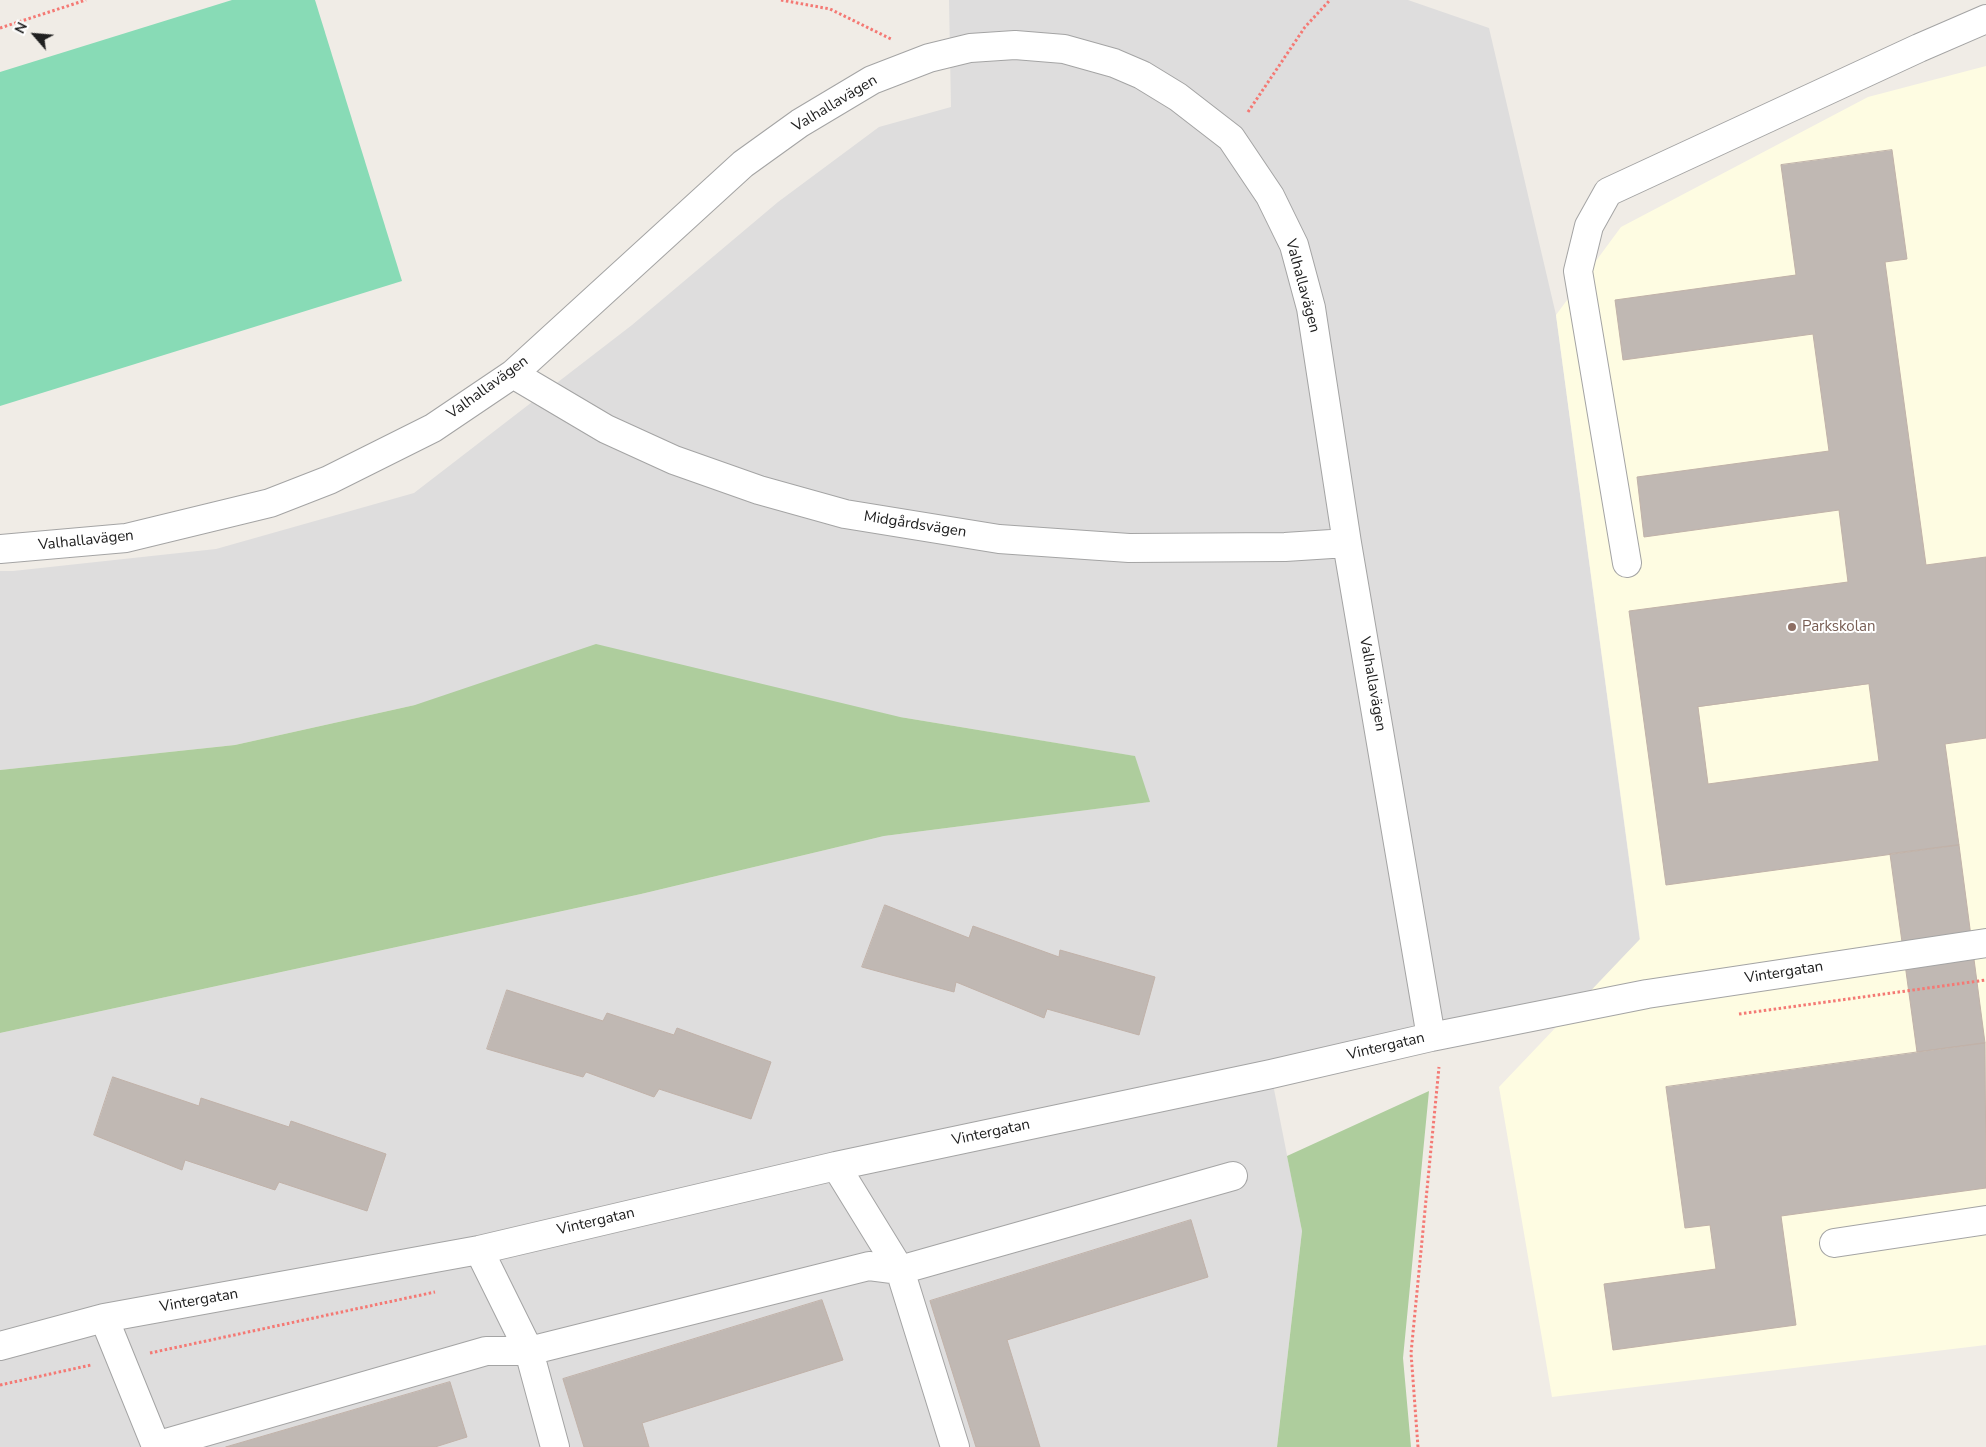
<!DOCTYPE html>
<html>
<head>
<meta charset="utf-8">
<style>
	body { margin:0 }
	#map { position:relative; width:1986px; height:1447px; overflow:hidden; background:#f0ece6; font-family:"Nunito Sans",sans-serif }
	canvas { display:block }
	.north { position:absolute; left:10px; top:10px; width:50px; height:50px; -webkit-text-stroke:4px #fff; paint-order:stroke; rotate:297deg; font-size:14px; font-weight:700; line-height:20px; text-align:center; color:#202020 }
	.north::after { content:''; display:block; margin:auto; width:18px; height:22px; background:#202020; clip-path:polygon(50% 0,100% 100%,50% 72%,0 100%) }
</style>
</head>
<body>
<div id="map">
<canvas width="1986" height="1447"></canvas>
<div class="north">N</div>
</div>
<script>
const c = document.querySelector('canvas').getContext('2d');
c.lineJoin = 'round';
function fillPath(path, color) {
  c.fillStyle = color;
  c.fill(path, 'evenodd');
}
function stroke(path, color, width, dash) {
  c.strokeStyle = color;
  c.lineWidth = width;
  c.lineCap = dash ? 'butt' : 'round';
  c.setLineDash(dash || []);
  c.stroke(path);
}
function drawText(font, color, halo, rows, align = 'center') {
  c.font = font + ' "Nunito Sans",sans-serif';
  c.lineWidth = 4;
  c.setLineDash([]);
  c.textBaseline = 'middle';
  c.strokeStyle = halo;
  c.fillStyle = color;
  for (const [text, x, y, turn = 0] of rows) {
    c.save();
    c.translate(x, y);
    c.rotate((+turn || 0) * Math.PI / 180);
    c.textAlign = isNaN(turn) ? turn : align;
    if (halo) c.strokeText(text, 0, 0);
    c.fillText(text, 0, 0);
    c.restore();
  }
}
const residential = new Path2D(`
	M 949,0 L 1408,0 L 1489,28 L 1556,315 L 1647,994 L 1271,1074 L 1302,1231 L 1277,1447 L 0,1447 L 0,1033 L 641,894 L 884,836 L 1149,802 L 1134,756 L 900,717 L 415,705 L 235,745 L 0,770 L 0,571 L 13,571 L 216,549 L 414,493 L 632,325 L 778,202 L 879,127 L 951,107 Z`);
const education = new Path2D(`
	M 1986,66 L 1986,1345 L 1552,1397 L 1499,1087 L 1640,939 L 1556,315 L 1621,227 L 1868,97 Z`);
const forest = new Path2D(`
	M 596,644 L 900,717 L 1135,756 L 1150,802 L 884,836 L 641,894 L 0,1033 L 0,770 L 235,745 L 415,705 Z
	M 1429,1091 L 1403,1358 L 1411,1447 L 1277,1447 L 1302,1231 L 1287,1156 Z`);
const pitch = new Path2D(`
	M 232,0 L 315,0 L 402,281 L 0,406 L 0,72 Z`);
const building = new Path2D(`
	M 1892,150 L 1907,259 L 1885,262 L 1926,565 L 1986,557 L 1986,738 L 1945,744 L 1959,845 L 1666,885 L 1629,611 L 1848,582 L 1839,510 L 1644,537 L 1637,477 L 1829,451 L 1813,334 L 1623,360 L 1615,300 L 1796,275 L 1781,165 ZM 1869,684 L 1879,761 L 1708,784 L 1698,707 Z
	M 1959,845 L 1985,1043 L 1917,1052 L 1890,854 Z
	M 885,905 L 969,938 L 973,926 L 1059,957 L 1060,950 L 1155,977 L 1139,1035 L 1047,1009 L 1044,1018 L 956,982 L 954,992 L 862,967 Z
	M 507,990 L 603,1021 L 607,1013 L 674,1035 L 677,1028 L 771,1062 L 751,1119 L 659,1089 L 654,1097 L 586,1072 L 583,1077 L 487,1049 Z
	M 1985,1043 L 1986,1188 L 1781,1216 L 1796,1325 L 1613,1350 L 1604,1284 L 1716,1269 L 1710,1225 L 1685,1228 L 1666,1087 Z
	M 113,1077 L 199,1106 L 201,1098 L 289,1127 L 291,1121 L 386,1154 L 367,1211 L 279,1182 L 275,1190 L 185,1160 L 182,1170 L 94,1135 Z
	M 1191,1220 L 1208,1277 L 1007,1340 L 1040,1447 L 976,1447 L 930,1301 Z
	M 822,1300 L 843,1360 L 642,1423 L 649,1447 L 584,1447 L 563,1379 Z
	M 450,1382 L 467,1437 L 435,1447 L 226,1447 Z`);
const path = new Path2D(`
	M 781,0 L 830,9 L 891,39
	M 0,28 L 86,0
	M 1248,112 L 1305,27 L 1330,0
	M 1739,1014 L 1986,980
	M 150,1353 L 435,1292
	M 0,1385 L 91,1365
	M 1418,1447 L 1411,1353 L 1439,1067`);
const minor = new Path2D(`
	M 513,374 L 606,429 L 674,460 L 759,490 L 845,514 L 999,539 L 1129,548 L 1285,547 L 1347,543
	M 0,549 L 126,538 L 270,503 L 329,480 L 433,428 L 513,374 L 743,164 L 800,123 L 872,80 L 929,58 L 970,48 L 1015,45 L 1064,49 L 1114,63 L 1142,75 L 1178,97 L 1231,138 L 1270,196 L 1294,245 L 1311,308 L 1347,543 L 1431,1037
	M 1627,563 L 1578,271 L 1589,226 L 1608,192 L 1919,48 L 1986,19
	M 836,1166 L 900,1270 L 955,1447
	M 1834,1243 L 1986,1220
	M 479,1250 L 529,1351 L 555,1447
	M 104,1318 L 156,1446 L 486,1351 L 529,1351 L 869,1266 L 900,1270 L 1233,1176
	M 0,1346 L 104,1318 L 479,1250 L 836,1166 L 1271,1074 L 1431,1037 L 1647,994 L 1986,943`);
const markers = [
	[1792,627,5,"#8d6e63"]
];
const streetNames = [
	["Valhallavägen",835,104,-31],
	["Valhallavägen",1302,286,75],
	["Valhallavägen",488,388,-36],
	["Midgårdsvägen",915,525,9],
	["Valhallavägen",86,541,-6],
	["Valhallavägen",1372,684,80],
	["Vintergatan",1784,973,-9],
	["Vintergatan",1386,1047,-13],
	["Vintergatan",991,1133,-12],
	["Vintergatan",596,1222,-13],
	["Vintergatan",199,1301,-10]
];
const educationNames = [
	["Parkskolan",1802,627]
];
fillPath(residential, '#dedddd');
fillPath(education, '#fefce2');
fillPath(forest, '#aecd9d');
fillPath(pitch, '#88dbb6');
fillPath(building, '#c0b8b3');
stroke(building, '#c1b2a9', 1);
stroke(minor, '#a4a4a4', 30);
stroke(path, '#f47974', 3, [2.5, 2.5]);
stroke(minor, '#fff', 28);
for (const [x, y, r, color] of markers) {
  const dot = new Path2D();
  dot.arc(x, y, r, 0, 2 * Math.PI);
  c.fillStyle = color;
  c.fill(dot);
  stroke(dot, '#fff', 2);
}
drawText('15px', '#202020', '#fff', streetNames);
drawText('15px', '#785e54', '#fff', educationNames, 'left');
</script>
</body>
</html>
